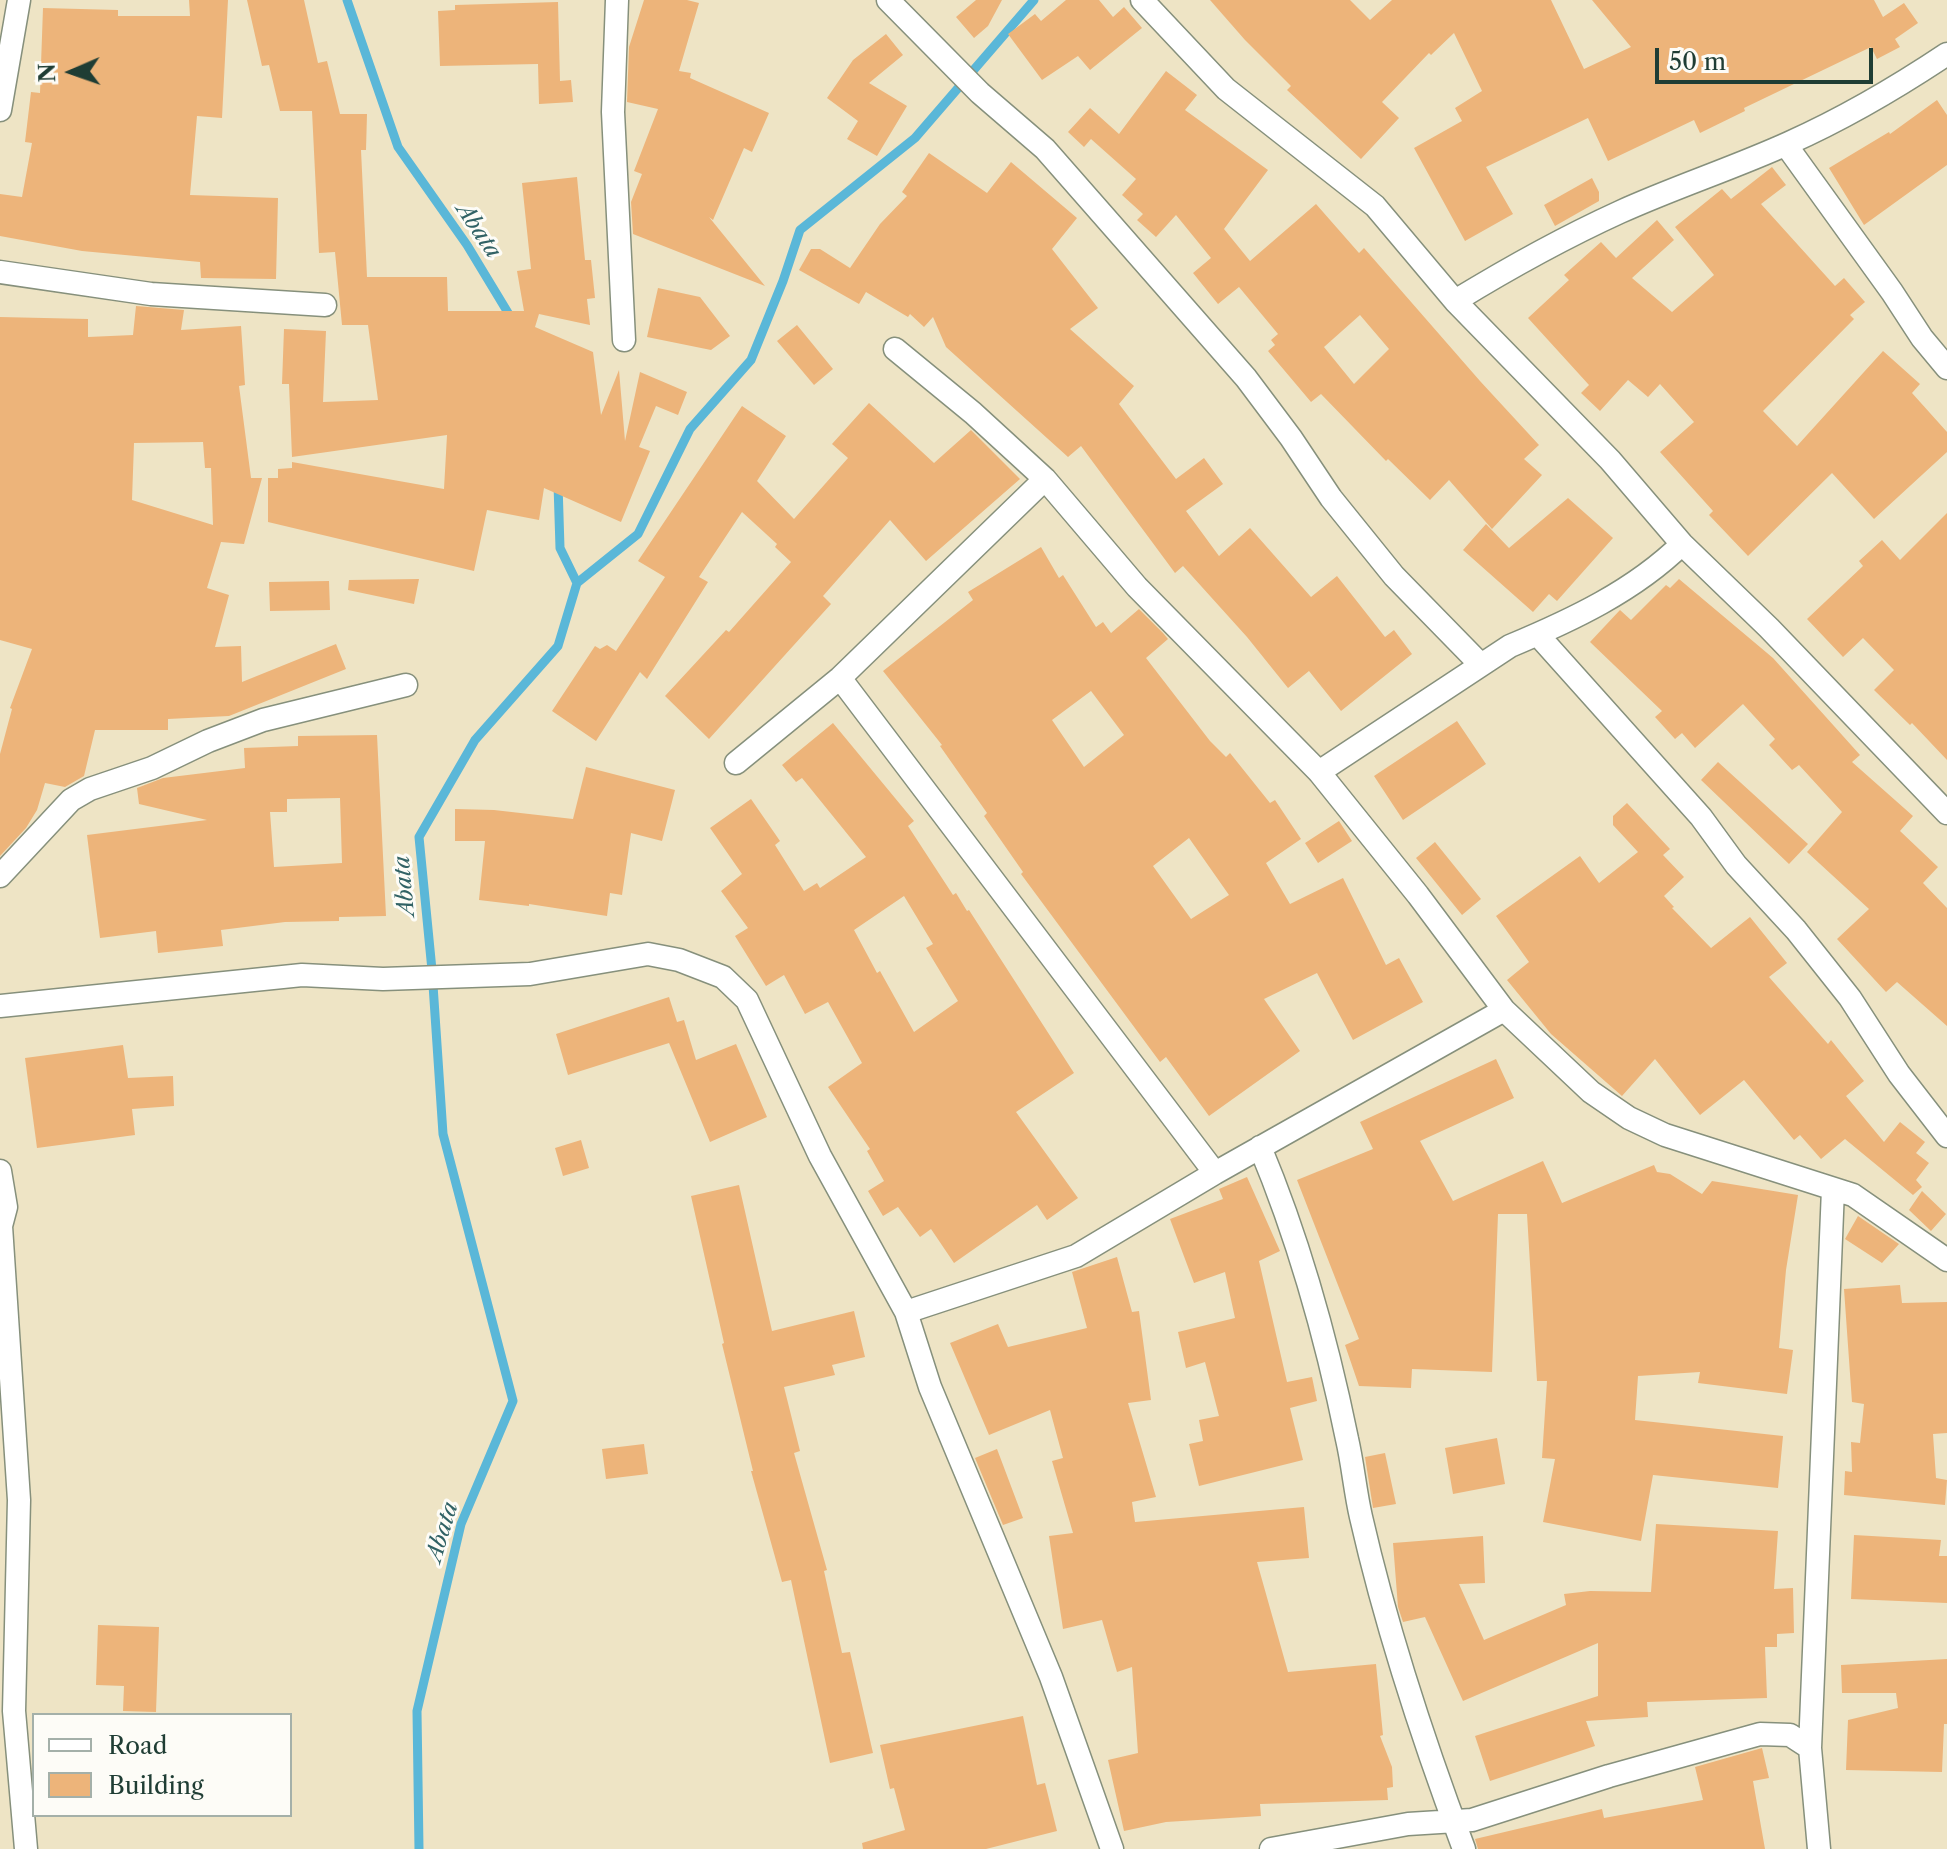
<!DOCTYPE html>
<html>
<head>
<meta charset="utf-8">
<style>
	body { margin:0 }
	#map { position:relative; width:1947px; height:1849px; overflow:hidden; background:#eee4c5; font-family:"Libre Caslon Text",serif }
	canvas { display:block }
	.legend { position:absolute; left:32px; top:1713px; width:260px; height:104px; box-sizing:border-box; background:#fdfcf7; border:2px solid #a4b0a9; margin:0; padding:10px 14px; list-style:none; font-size:24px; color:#1f3d34 }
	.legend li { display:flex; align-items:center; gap:16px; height:40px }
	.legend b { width:40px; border:2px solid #a4b0a9 }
	.north { position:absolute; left:32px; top:32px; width:80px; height:80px; -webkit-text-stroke:6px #fdfcf7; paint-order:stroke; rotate:268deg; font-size:22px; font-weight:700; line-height:32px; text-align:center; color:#1f3d34 }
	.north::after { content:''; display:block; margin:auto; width:28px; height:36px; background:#1f3d34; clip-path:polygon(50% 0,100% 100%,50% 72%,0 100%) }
	.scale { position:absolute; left:1655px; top:48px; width:218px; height:36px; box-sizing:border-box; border:4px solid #1f3d34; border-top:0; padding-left:10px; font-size:24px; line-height:28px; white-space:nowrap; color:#1f3d34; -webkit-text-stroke:6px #fdfcf7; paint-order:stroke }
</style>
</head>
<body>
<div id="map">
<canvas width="1947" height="1849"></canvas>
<ul class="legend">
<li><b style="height:10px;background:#fff"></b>Road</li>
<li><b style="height:22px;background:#edb47a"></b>Building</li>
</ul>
<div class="north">N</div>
<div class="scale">50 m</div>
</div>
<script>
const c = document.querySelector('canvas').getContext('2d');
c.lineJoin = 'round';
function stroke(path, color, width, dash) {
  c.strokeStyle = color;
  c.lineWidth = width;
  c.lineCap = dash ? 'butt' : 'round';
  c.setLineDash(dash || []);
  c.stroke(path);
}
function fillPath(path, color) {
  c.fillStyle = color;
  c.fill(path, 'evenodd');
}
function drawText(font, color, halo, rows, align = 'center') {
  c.font = font + ' "Libre Caslon Text",serif';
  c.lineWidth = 6;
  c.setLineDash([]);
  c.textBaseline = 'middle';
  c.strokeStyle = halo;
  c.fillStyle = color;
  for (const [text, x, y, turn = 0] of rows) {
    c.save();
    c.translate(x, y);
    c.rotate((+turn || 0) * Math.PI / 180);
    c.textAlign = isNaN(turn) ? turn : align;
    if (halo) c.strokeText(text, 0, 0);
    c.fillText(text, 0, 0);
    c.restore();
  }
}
const stream = new Path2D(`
	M 347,0 L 398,147 L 467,245 L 513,321
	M 577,583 L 638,534 L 690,429 L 751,360 L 783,281 L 800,230 L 915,138 L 1034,0
	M 419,1849 L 417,1711 L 461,1524 L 513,1401 L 443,1134 L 432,970 L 419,837 L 475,740 L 558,646 L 577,583 L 560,548 L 558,484`);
const building = new Path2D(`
	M 189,0 L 228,0 L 222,118 L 197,116 L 190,195 L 278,198 L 276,279 L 201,278 L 200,262 L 82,251 L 0,236 L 0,194 L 22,197 L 32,143 L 25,142 L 31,92 L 40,93 L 43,8 L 118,10 L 118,16 L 190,16 Z
	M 247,0 L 304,0 L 318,63 L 327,61 L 340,114 L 367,114 L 366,150 L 361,150 L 367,277 L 447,277 L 448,311 L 524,311 L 517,271 L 531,269 L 522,183 L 577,177 L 585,260 L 591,260 L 595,298 L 587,299 L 590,325 L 539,314 L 535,327 L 593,352 L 601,415 L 619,370 L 625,441 L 640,372 L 687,392 L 678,415 L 656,406 L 639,447 L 650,451 L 621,522 L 544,488 L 539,520 L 487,510 L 474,571 L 268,522 L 268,478 L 278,478 L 278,469 L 292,468 L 292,462 L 444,489 L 447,435 L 292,457 L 289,384 L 282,384 L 284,329 L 326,331 L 323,402 L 378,400 L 368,325 L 342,325 L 335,252 L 319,253 L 312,111 L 280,111 L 269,65 L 262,66 Z
	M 644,0 L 687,0 L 699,3 L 679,71 L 691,73 L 690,78 L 769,113 L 752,152 L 744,148 L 713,220 L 709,217 L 765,286 L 633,234 L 631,202 L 642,174 L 634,171 L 658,109 L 627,102 L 629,47 Z
	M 976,0 L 1002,0 L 988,26 L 974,38 L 956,17 Z
	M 1066,0 L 1099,0 L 1113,17 L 1124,7 L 1142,28 L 1090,70 L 1078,56 L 1042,80 L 1008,34 L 1035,14 L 1041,21 Z
	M 1210,0 L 1350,0 L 1370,20 L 1392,0 L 1551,0 L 1584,69 L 1631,47 L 1592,0 L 1874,0 L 1883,17 L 1904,3 L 1918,23 L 1895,39 L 1900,47 L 1877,59 L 1871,47 L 1744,108 L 1745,111 L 1700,133 L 1694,120 L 1608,161 L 1588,118 L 1486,167 L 1513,214 L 1465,241 L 1414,148 L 1462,121 L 1455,108 L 1482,91 L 1454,33 L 1431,55 L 1429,53 L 1382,102 L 1399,118 L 1361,159 L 1287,90 L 1291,86 L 1245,40 Z
	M 558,2 L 560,81 L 571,80 L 573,102 L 539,104 L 538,64 L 440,66 L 438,11 L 455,10 L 455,5 Z
	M 886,34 L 903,55 L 869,83 L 907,106 L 877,156 L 847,139 L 858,121 L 827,98 L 853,60 Z
	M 1166,71 L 1197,95 L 1185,110 L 1268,170 L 1224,229 L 1250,261 L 1316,204 L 1359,253 L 1364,248 L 1480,381 L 1539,445 L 1524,459 L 1542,475 L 1492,529 L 1449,480 L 1430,500 L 1388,459 L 1386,461 L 1321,394 L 1311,402 L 1268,351 L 1275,345 L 1271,340 L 1278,334 L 1239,287 L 1218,304 L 1193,273 L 1211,258 L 1176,215 L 1156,237 L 1137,220 L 1143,214 L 1122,195 L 1136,179 L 1091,139 L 1084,147 L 1068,132 L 1090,108 L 1119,134 ZM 1360,315 L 1389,349 L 1354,384 L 1324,347 Z
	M 1937,100 L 1947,115 L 1947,165 L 1864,225 L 1829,168 L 1889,132 L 1890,134 Z
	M 929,153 L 987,193 L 1011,162 L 1077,218 L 1052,249 L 1098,308 L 1070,329 L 1134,386 L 1119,404 L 1176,479 L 1204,458 L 1223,484 L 1186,511 L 1219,556 L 1250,528 L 1311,597 L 1337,576 L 1385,637 L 1394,630 L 1412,654 L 1341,711 L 1309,671 L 1288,688 L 1247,637 L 1183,566 L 1175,573 L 1081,446 L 1068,457 L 946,347 L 933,317 L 924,327 L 910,314 L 908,317 L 866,292 L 859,304 L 799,270 L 811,249 L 820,249 L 850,268 L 880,224 L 907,196 L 902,192 Z
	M 1772,167 L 1786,185 L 1761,204 L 1835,286 L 1844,278 L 1865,302 L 1850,315 L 1854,319 L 1763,411 L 1797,446 L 1883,351 L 1920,384 L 1912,393 L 1947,432 L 1947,452 L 1874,519 L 1832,473 L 1748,556 L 1709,515 L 1713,511 L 1660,452 L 1694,422 L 1660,384 L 1648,397 L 1628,380 L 1600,411 L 1581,393 L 1589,385 L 1528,318 L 1569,280 L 1564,275 L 1601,242 L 1616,258 L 1657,220 L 1674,240 L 1632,278 L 1672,312 L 1714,275 L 1675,227 L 1722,189 L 1731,199 Z
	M 1592,178 L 1599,192 L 1599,201 L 1555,226 L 1544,205 Z
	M 658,288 L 700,297 L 730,336 L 711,350 L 647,337 Z
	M 136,306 L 184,310 L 181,330 L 241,326 L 245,385 L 239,386 L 251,478 L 262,478 L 244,544 L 221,542 L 207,588 L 229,595 L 215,647 L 241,646 L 242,682 L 336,644 L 346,669 L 229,716 L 168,719 L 168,730 L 95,730 L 84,776 L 65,787 L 45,783 L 37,810 L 26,828 L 0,856 L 0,754 L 12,709 L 10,708 L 32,649 L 0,640 L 0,317 L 88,319 L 88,337 L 133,335 ZM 203,442 L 205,468 L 211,468 L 213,525 L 132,500 L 134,443 Z
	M 797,325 L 833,369 L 814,385 L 777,341 Z
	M 869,403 L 934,463 L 971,430 L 1020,479 L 926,561 L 890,520 L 823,596 L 831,604 L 709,739 L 665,696 L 726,630 L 729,632 L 791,562 L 775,547 L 777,544 L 742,512 L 699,577 L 708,582 L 647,679 L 640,672 L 596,741 L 552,711 L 595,646 L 600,649 L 607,645 L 616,651 L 665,577 L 638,561 L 742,406 L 786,436 L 757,481 L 794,519 L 848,458 L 832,444 Z
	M 1568,498 L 1613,538 L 1557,601 L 1549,594 L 1533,612 L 1463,550 L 1486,524 L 1509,548 Z
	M 1947,513 L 1947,760 L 1912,723 L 1910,725 L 1874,690 L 1894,670 L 1863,638 L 1843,657 L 1807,619 L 1863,566 L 1859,561 L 1882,540 L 1900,560 Z
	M 1041,547 L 1059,578 L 1063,575 L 1096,627 L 1103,622 L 1111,633 L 1139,609 L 1163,633 L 1168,639 L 1146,658 L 1210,741 L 1226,757 L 1230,753 L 1270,803 L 1275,800 L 1301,839 L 1266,863 L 1290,904 L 1343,878 L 1386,965 L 1399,958 L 1423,1002 L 1353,1040 L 1317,973 L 1264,999 L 1300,1051 L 1209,1116 L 1166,1057 L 1160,1062 L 1021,874 L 1023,872 L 984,816 L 987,813 L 940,746 L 942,745 L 883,671 L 973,600 L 968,592 ZM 1091,691 L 1124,735 L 1084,767 L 1052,720 ZM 1189,838 L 1229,895 L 1191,919 L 1153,866 Z
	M 419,579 L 414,604 L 348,590 L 349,580 Z
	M 1679,579 L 1773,658 L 1860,755 L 1852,762 L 1913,816 L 1900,831 L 1938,867 L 1923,883 L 1947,908 L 1947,1026 L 1897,982 L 1886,992 L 1837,939 L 1869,909 L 1807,852 L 1842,812 L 1799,765 L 1792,770 L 1769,745 L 1775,739 L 1743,704 L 1695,748 L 1682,733 L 1675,739 L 1655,717 L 1662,711 L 1590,642 L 1620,610 L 1631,620 L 1666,585 L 1670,588 Z
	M 329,581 L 330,610 L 270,611 L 269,582 Z
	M 1457,721 L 1486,764 L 1403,820 L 1374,776 Z
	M 833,723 L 914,821 L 908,826 L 953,895 L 956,893 L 967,911 L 969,910 L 1074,1073 L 1016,1112 L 1078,1198 L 1047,1220 L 1037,1205 L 954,1263 L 931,1229 L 920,1237 L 898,1207 L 883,1216 L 868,1191 L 884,1181 L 867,1151 L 870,1149 L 828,1087 L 862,1063 L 828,1002 L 805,1014 L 784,975 L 766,986 L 735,936 L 748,928 L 721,891 L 742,874 L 710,828 L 751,799 L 780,841 L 775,845 L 804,891 L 817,883 L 820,888 L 866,857 L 802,778 L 796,782 L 782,765 ZM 904,896 L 933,944 L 926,948 L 958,1001 L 914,1032 L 880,971 L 877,973 L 854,930 Z
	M 377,735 L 386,916 L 339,917 L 339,921 L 285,922 L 221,930 L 223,946 L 158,953 L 156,931 L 100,938 L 87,835 L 207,820 L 139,804 L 137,788 L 163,778 L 245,768 L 244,748 L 298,746 L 298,736 ZM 340,798 L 342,863 L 274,867 L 270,812 L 287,812 L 287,799 Z
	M 1718,762 L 1808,844 L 1789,864 L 1701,780 Z
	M 586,767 L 675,790 L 662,841 L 631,833 L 622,895 L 610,893 L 607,916 L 529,904 L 529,906 L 479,900 L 485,841 L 455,841 L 455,809 L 494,810 L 573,819 Z
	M 1627,803 L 1670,849 L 1663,855 L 1684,877 L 1664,896 L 1674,907 L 1672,908 L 1711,948 L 1750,917 L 1787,963 L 1769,977 L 1828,1044 L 1831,1040 L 1864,1081 L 1846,1096 L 1884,1142 L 1900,1122 L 1925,1142 L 1916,1153 L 1929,1163 L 1916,1180 L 1922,1187 L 1913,1195 L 1845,1139 L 1821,1159 L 1800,1135 L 1794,1140 L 1744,1080 L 1700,1115 L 1655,1059 L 1622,1096 L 1551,1034 L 1507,980 L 1529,962 L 1496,916 L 1580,856 L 1599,883 L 1638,852 L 1613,825 L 1613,816 Z
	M 1339,821 L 1352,841 L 1318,863 L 1305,843 Z
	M 1435,842 L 1481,899 L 1462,915 L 1416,858 Z
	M 669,997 L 677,1022 L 684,1020 L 696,1060 L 736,1044 L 767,1117 L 710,1142 L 669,1043 L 568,1075 L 556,1034 Z
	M 123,1045 L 128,1078 L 173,1076 L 174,1106 L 132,1109 L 135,1135 L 37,1148 L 25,1058 Z
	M 1496,1059 L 1514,1098 L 1420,1141 L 1453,1201 L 1543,1161 L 1562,1203 L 1654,1165 L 1657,1172 L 1670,1174 L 1702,1194 L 1712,1181 L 1798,1195 L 1786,1270 L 1779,1348 L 1793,1350 L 1787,1394 L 1698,1383 L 1700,1372 L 1638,1376 L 1635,1420 L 1783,1436 L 1778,1488 L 1653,1475 L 1641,1541 L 1543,1522 L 1555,1459 L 1542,1458 L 1547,1381 L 1537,1381 L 1527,1214 L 1498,1214 L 1492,1372 L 1412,1369 L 1411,1388 L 1359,1386 L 1345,1345 L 1359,1339 L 1297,1180 L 1373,1149 L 1360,1122 Z
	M 581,1140 L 589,1168 L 563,1176 L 555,1148 Z
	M 1247,1177 L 1280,1251 L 1259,1261 L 1287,1382 L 1312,1377 L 1317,1401 L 1290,1408 L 1303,1460 L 1199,1486 L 1189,1444 L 1203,1441 L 1199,1420 L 1219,1416 L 1205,1362 L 1186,1368 L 1178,1332 L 1235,1318 L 1225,1272 L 1194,1283 L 1170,1219 L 1223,1199 L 1219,1189 Z
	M 739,1185 L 772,1331 L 854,1311 L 865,1357 L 832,1365 L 835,1375 L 784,1387 L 800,1451 L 794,1453 L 827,1570 L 824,1571 L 842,1653 L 850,1652 L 873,1753 L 830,1763 L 791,1580 L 782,1582 L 751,1471 L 753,1471 L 722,1344 L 724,1343 L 691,1196 Z
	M 1922,1191 L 1946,1214 L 1931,1231 L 1909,1210 Z
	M 1858,1216 L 1899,1244 L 1882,1263 L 1845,1239 Z
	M 1117,1257 L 1132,1312 L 1139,1311 L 1151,1400 L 1128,1403 L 1156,1497 L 1132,1502 L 1135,1522 L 1304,1507 L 1309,1558 L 1257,1562 L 1288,1672 L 1376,1664 L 1383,1735 L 1380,1736 L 1392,1767 L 1393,1787 L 1387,1788 L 1388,1800 L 1260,1804 L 1261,1816 L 1166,1822 L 1124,1831 L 1108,1760 L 1138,1753 L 1132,1667 L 1117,1672 L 1102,1620 L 1063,1629 L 1049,1536 L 1073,1533 L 1052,1461 L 1063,1458 L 1050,1410 L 989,1435 L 950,1343 L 998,1324 L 1008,1347 L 1087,1328 L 1072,1272 Z
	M 1900,1285 L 1902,1303 L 1947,1302 L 1947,1433 L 1933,1434 L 1936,1478 L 1947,1480 L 1945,1505 L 1844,1495 L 1845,1471 L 1852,1472 L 1851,1442 L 1860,1443 L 1864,1404 L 1852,1402 L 1844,1289 Z
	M 1497,1438 L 1505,1484 L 1453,1494 L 1445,1448 Z
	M 644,1444 L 648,1474 L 606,1479 L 602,1449 Z
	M 997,1449 L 1023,1518 L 1003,1525 L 975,1458 Z
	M 1385,1453 L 1396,1504 L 1373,1508 L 1365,1457 Z
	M 1656,1524 L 1778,1531 L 1774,1589 L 1793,1588 L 1794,1633 L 1777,1634 L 1777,1647 L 1765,1647 L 1767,1698 L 1647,1702 L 1648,1717 L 1586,1721 L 1595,1746 L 1490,1781 L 1475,1736 L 1598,1696 L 1598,1643 L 1463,1701 L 1425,1617 L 1403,1622 L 1398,1607 L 1393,1543 L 1483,1536 L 1485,1583 L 1459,1584 L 1484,1640 L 1566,1605 L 1564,1594 L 1590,1591 L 1651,1592 Z
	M 1854,1535 L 1941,1540 L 1939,1556 L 1947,1556 L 1947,1603 L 1851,1599 Z
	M 98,1625 L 159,1627 L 156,1712 L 123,1711 L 124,1686 L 96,1685 Z
	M 1947,1659 L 1947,1724 L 1944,1724 L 1942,1772 L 1846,1770 L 1848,1720 L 1898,1708 L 1896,1693 L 1842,1693 L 1841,1665 Z
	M 1023,1716 L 1037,1785 L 1045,1783 L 1057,1831 L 986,1849 L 863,1849 L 862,1843 L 905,1830 L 894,1788 L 890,1789 L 880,1745 Z
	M 1762,1748 L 1769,1778 L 1753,1781 L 1765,1849 L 1478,1849 L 1475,1839 L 1602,1809 L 1604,1818 L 1703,1800 L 1695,1767 Z`);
const minor = new Path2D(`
	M 617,0 L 613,112 L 624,340
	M 888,0 L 980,93 L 1045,149 L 1246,378 L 1291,438 L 1331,498 L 1394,576 L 1481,665
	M 1142,0 L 1226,89 L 1375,206 L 1455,301 L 1610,460 L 1682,544 L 1769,628 L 1947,813
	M 0,110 L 19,0
	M 1786,145 L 1892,292 L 1922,338 L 1947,368
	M 0,272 L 151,294 L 325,305
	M 1455,301 C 1509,268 1563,238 1620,212 C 1675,187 1734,168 1789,143 C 1845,118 1896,88 1947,54
	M 895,349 L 973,413 L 1045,479 L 1137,587 L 1319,772 L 1418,895 L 1504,1010 L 1591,1092 L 1629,1118 L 1665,1135 L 1853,1195 L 1947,1260
	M 1538,635 L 1701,817 L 1736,865 L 1796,930 L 1850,998 L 1899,1074 L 1947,1136
	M 840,678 L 1215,1173
	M 736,763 L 840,678 L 1045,479
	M 1319,772 L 1510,646 C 1572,620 1634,591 1682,544
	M 0,876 L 71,800 L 90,789 L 152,768 L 208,741 L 263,720 L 406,685
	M 0,1006 L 302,975 L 383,979 L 530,974 L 648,954 L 679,960 L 723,977 L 747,1000 L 820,1156 L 906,1312 L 930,1387 L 1051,1677 L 1112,1849
	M 1260,1147 C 1299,1240 1327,1341 1347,1439 C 1353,1465 1355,1491 1361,1517 C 1387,1631 1423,1740 1464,1849
	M 0,1171 L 6,1207 L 1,1226 L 19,1500 L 14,1711 L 26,1849
	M 906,1312 L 1076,1256 L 1215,1173 L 1504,1010
	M 1271,1849 L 1408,1824 L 1472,1820 L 1609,1776 L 1760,1734 L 1790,1735 L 1810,1748
	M 1819,1849 L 1810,1748 L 1833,1189`);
const waterNames = [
	["Abata",478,231,56],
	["Abata",405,886,-95],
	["Abata",443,1532,-73]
];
stroke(stream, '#5ab7d8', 9);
fillPath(building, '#edb47a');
stroke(minor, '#86907c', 25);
stroke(minor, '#fff', 22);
drawText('italic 22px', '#316265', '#fdfcf7', waterNames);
</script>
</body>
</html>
